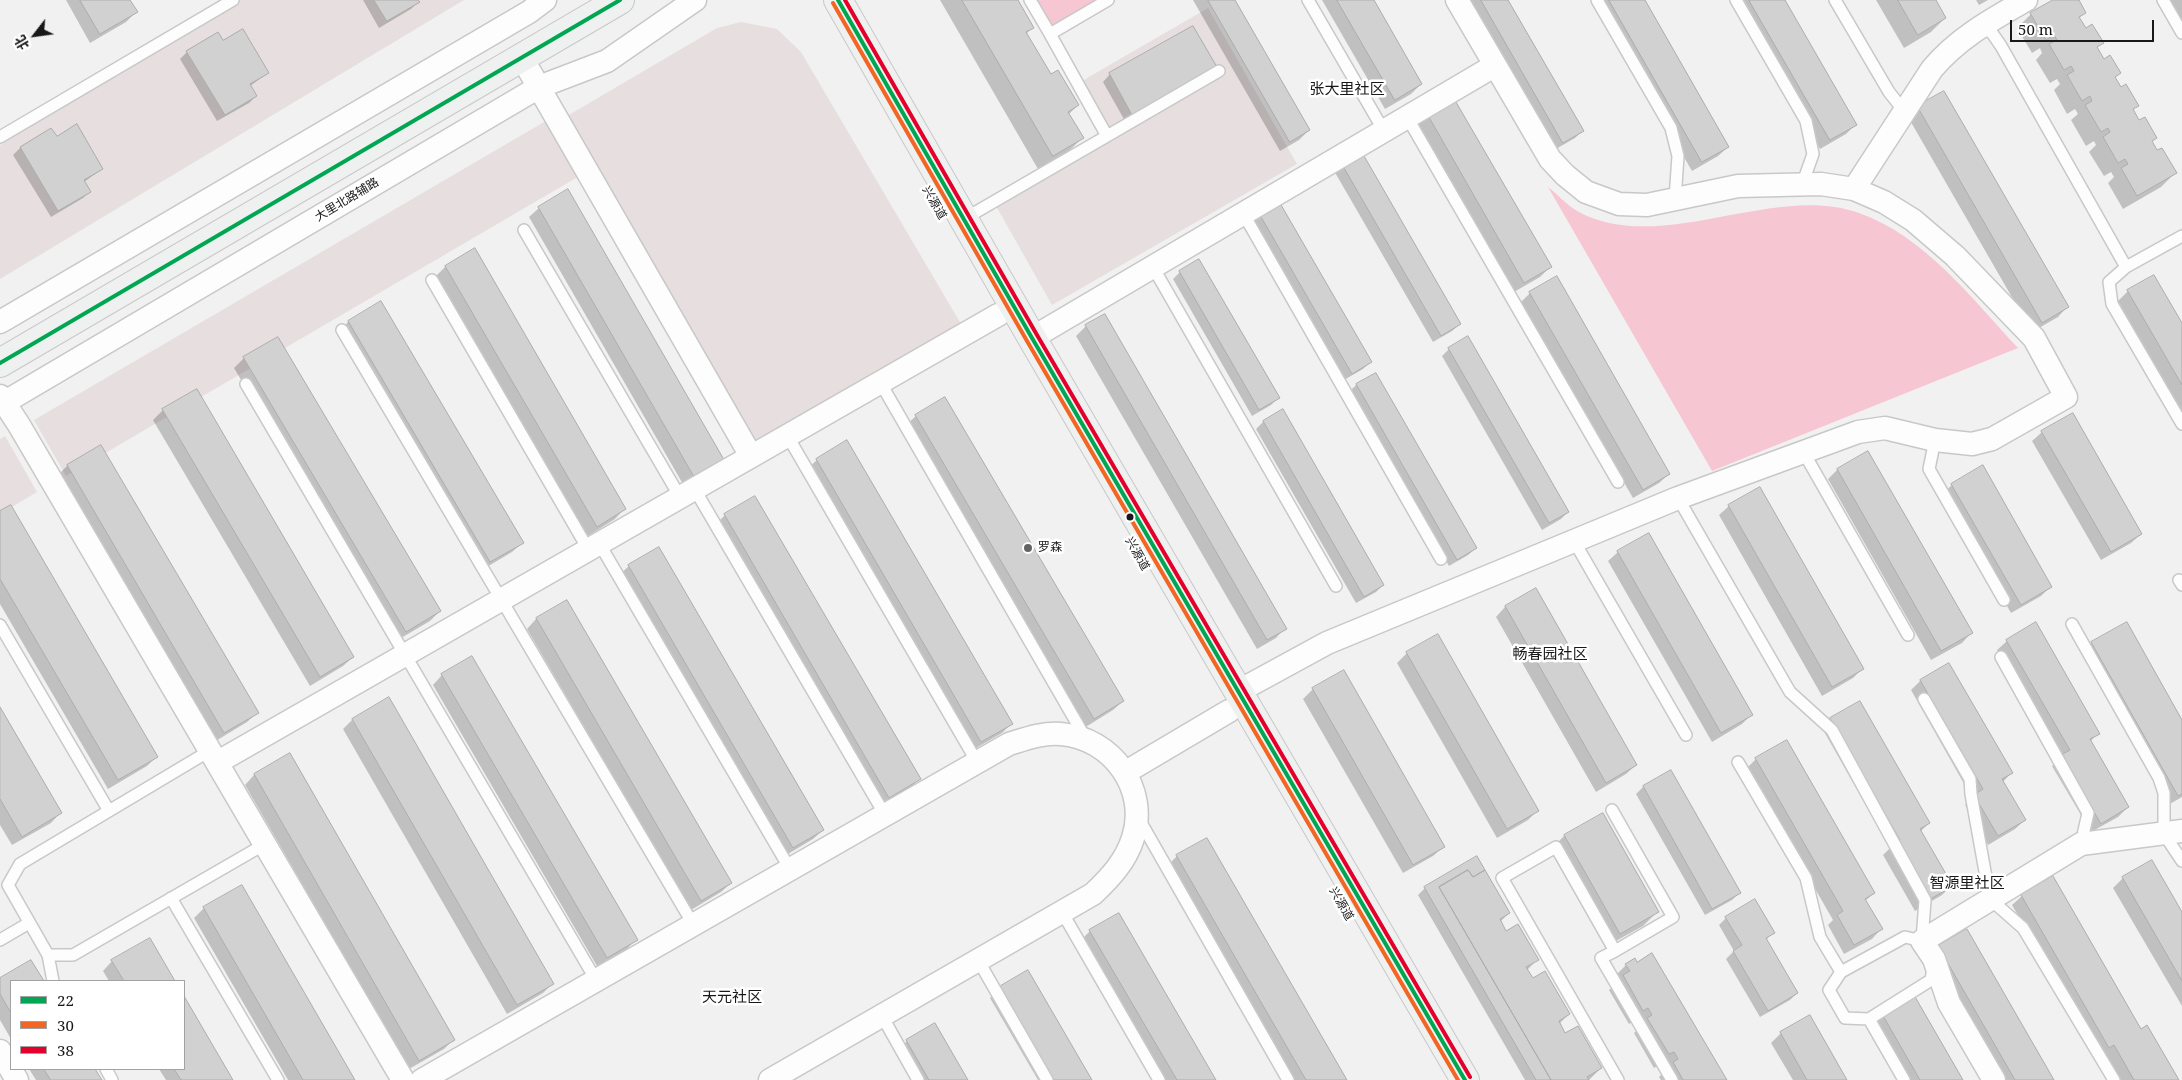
<!DOCTYPE html>
<html>
<head>
<meta charset="utf-8">
<style>
	body { margin:0 }
	#map { position:relative; width:2182px; height:1080px; overflow:hidden; background:#f2f1f1; font-family:"Noto Serif","Noto Sans SC",serif }
	canvas { display:block }
	.legend { position:absolute; left:10px; top:980px; width:175px; height:90px; box-sizing:border-box; background:#fff; border:1px solid #a3a2a2; margin:0; padding:6px 9px; list-style:none; font-size:15px; color:#191717 }
	.legend li { display:flex; align-items:center; gap:10px; height:25px }
	.legend b { width:25px; border:1px solid #a3a2a2 }
	.north { position:absolute; left:10px; top:10px; width:50px; height:50px; -webkit-text-stroke:4px #fff; paint-order:stroke; rotate:240deg; font-size:14px; font-weight:700; line-height:20px; text-align:center; color:#191717 }
	.north::after { content:''; display:block; margin:auto; width:18px; height:22px; background:#191717; clip-path:polygon(50% 0,100% 100%,50% 72%,0 100%) }
	.scale { position:absolute; left:2010px; top:20px; width:144px; height:22px; box-sizing:border-box; border:2px solid #191717; border-top:0; padding-left:6px; font-size:15px; line-height:18px; white-space:nowrap; color:#191717; -webkit-text-stroke:4px #fff; paint-order:stroke }
</style>
</head>
<body>
<div id="map">
<canvas width="2182" height="1080"></canvas>
<ul class="legend">
<li><b style="height:6px;background:#00a651"></b>22</li>
<li><b style="height:6px;background:#f26522"></b>30</li>
<li><b style="height:6px;background:#e4002b"></b>38</li>
</ul>
<div class="north">北</div>
<div class="scale">50 m</div>
</div>
<script>
const c = document.querySelector('canvas').getContext('2d');
c.lineJoin = 'round';
function fillPath(path, color) {
  c.fillStyle = color;
  c.fill(path, 'evenodd');
}
function stroke(path, color, width, dash) {
  c.strokeStyle = color;
  c.lineWidth = width;
  c.lineCap = dash ? 'butt' : 'round';
  c.setLineDash(dash || []);
  c.stroke(path);
}
function drawText(font, color, halo, rows, align = 'center') {
  c.font = font + ' "Noto Serif","Noto Sans SC",serif';
  c.lineWidth = 5;
  c.setLineDash([]);
  c.textBaseline = 'middle';
  c.strokeStyle = halo;
  c.fillStyle = color;
  for (const [text, x, y, turn = 0] of rows) {
    c.save();
    c.translate(x, y);
    c.rotate((+turn || 0) * Math.PI / 180);
    c.textAlign = isNaN(turn) ? turn : align;
    if (halo) c.strokeText(text, 0, 0);
    c.fillText(text, 0, 0);
    c.restore();
  }
}
const built = new Path2D(`
	M 241,0 L 464,0 L 0,279 L 0,145 Z
	M 1208,8 L 1297,164 L 1052,305 L 996,206 L 1114,138 L 1082,81 Z
	M 741,22 L 777,29 L 801,52 L 961,324 L 754,445 L 588,171 L 66,476 L 34,420 L 556,115 L 562,119 L 717,28 Z
	M 5,436 L 37,492 L 0,514 L 0,439 Z`);
const green = new Path2D(`
	M 1035,0 L 1100,0 L 1051,28 Z
	M 1548,187 C 1557,194 1567,205 1577,211 C 1660,257 1773,182 1859,213 C 1925,236 1972,299 2018,348 L 1712,471 Z`);
const shadow = new Path2D(`
	M 66,0 L 129,0 L 136,12 L 126,22 L 90,43 Z
	M 363,0 L 417,0 L 418,2 L 411,9 L 379,28 Z
	M 940,0 L 1017,0 L 1033,27 L 1026,34 L 1050,76 L 1078,105 L 1068,115 L 1082,138 L 1068,152 L 1038,169 Z
	M 1193,0 L 1234,0 L 1309,130 L 1299,140 L 1280,151 Z
	M 1322,0 L 1372,0 L 1421,84 L 1411,94 L 1385,109 Z
	M 1470,0 L 1507,0 L 1582,131 L 1575,138 L 1556,149 Z
	M 1594,0 L 1643,0 L 1728,147 L 1718,156 L 1692,171 Z
	M 1734,0 L 1784,0 L 1855,125 L 1846,134 L 1820,149 Z
	M 1876,0 L 1934,0 L 1945,18 L 1931,32 L 1904,48 Z
	M 1976,0 L 1988,0 L 1979,5 Z
	M 2055,0 L 2077,0 L 2085,13 L 2079,18 L 2086,30 L 2102,43 L 2096,48 L 2103,60 L 2119,73 L 2114,78 L 2121,89 L 2137,106 L 2132,110 L 2139,122 L 2156,138 L 2151,142 L 2157,152 L 2175,173 L 2161,187 L 2123,209 L 2108,183 L 2114,177 L 2111,172 L 2104,176 L 2089,152 L 2096,145 L 2094,141 L 2086,146 L 2071,120 L 2078,114 L 2075,109 L 2067,114 L 2054,90 L 2060,84 L 2057,79 L 2050,83 L 2036,60 L 2042,53 L 2040,48 L 2032,53 L 2017,28 L 2031,14 Z
	M 2159,0 L 2182,0 L 2182,21 L 2174,25 Z
	M 1192,27 L 1215,67 L 1125,121 L 1103,82 L 1110,74 Z
	M 223,42 L 268,73 L 250,86 L 256,96 L 249,103 L 217,121 L 180,59 L 187,52 Z
	M 1917,107 L 2067,307 L 2058,317 L 2032,332 L 1908,117 Z
	M 1427,113 L 1550,267 L 1540,277 L 1514,292 L 1417,123 Z
	M 51,129 L 56,138 L 102,169 L 84,182 L 90,191 L 83,198 L 51,217 L 13,155 L 20,148 Z
	M 1340,162 L 1460,324 L 1452,331 L 1433,342 L 1333,169 Z
	M 539,208 L 726,464 L 687,491 L 529,217 Z
	M 1257,211 L 1370,362 L 1363,369 L 1344,380 L 1250,218 Z
	M 474,250 L 624,509 L 615,519 L 588,536 L 436,276 L 445,267 Z
	M 1180,272 L 1278,398 L 1271,405 L 1252,416 L 1173,279 Z
	M 2128,291 L 2182,326 L 2182,423 L 2114,305 Z
	M 1530,293 L 1669,474 L 1659,483 L 1633,498 L 1520,303 Z
	M 381,303 L 522,543 L 512,552 L 480,571 L 339,332 L 348,322 Z
	M 1086,326 L 1285,628 L 1276,638 L 1257,649 L 1076,336 Z
	M 1449,349 L 1568,512 L 1561,519 L 1542,530 L 1442,356 Z
	M 244,358 L 440,611 L 430,621 L 396,641 L 234,368 Z
	M 1375,374 L 1476,548 L 1468,555 L 1449,566 L 1349,392 L 1356,385 Z
	M 163,410 L 353,657 L 343,666 L 310,686 L 153,420 Z
	M 1282,411 L 1383,585 L 1376,592 L 1356,603 L 1256,429 L 1263,422 Z
	M 916,416 L 1123,701 L 1113,710 L 1084,728 L 906,425 Z
	M 2042,432 L 2141,534 L 2131,543 L 2101,560 L 2032,441 Z
	M 101,446 L 257,713 L 247,722 L 214,742 L 58,475 L 67,466 Z
	M 1868,452 L 1971,633 L 1962,643 L 1931,660 L 1828,479 L 1837,470 Z
	M 817,460 L 1011,724 L 1002,733 L 971,751 L 807,469 Z
	M 1952,485 L 2051,586 L 2041,596 L 2011,613 L 1942,494 Z
	M 755,498 L 919,779 L 909,789 L 879,806 L 715,525 L 725,515 Z
	M 1729,506 L 1862,669 L 1853,678 L 1822,696 L 1719,515 Z
	M 0,512 L 157,756 L 147,766 L 108,789 L 0,604 Z
	M 1618,552 L 1751,715 L 1742,724 L 1712,742 L 1608,561 Z
	M 629,566 L 823,830 L 813,839 L 783,857 L 619,575 Z
	M 1536,590 L 1636,765 L 1626,774 L 1596,792 L 1496,617 L 1505,607 Z
	M 566,601 L 731,883 L 721,892 L 691,910 L 527,629 L 536,619 Z
	M 1437,636 L 1537,811 L 1528,820 L 1497,838 L 1397,663 L 1407,653 Z
	M 2007,641 L 2098,733 L 2090,742 L 2128,807 L 2118,817 L 2091,832 L 2052,766 L 2060,758 L 1997,650 Z
	M 2092,643 L 2182,722 L 2182,797 L 2168,805 L 2082,652 Z
	M 1949,665 L 2011,773 L 2003,782 L 2025,820 L 2015,829 L 1988,845 L 1965,805 L 1972,798 L 1911,690 L 1920,681 Z
	M 442,675 L 636,939 L 627,949 L 597,966 L 433,685 Z
	M 1313,689 L 1443,847 L 1433,856 L 1403,873 L 1303,699 Z
	M 0,710 L 60,813 L 51,823 L 12,845 L 0,825 Z
	M 1831,719 L 1929,823 L 1920,832 L 1952,885 L 1942,895 L 1915,911 L 1883,855 L 1890,848 L 1822,728 Z
	M 352,720 L 552,984 L 543,993 L 507,1014 L 343,729 Z
	M 1787,742 L 1874,893 L 1865,901 L 1881,929 L 1872,939 L 1844,954 L 1828,925 L 1833,920 L 1746,769 L 1756,759 Z
	M 290,755 L 454,1039 L 444,1049 L 409,1069 L 245,785 L 254,775 Z
	M 1671,772 L 1739,893 L 1732,900 L 1705,915 L 1636,794 L 1643,787 Z
	M 1602,815 L 1657,912 L 1643,926 L 1605,947 L 1550,850 L 1564,836 Z
	M 1206,839 L 1346,1080 L 1291,1080 L 1167,866 L 1177,856 Z
	M 2123,878 L 2182,915 L 2182,1006 L 2113,888 Z
	M 1425,888 L 1509,913 L 1500,922 L 1506,933 L 1537,960 L 1527,970 L 1532,980 L 1569,1014 L 1559,1024 L 1565,1034 L 1601,1068 L 1589,1080 L 1525,1080 L 1418,895 Z
	M 2022,896 L 2141,1030 L 2177,1080 L 2120,1080 L 2104,1053 L 2099,1056 L 2012,905 Z
	M 204,908 L 354,1080 L 288,1080 L 194,918 Z
	M 1726,918 L 1773,932 L 1766,940 L 1797,993 L 1790,1000 L 1760,1017 L 1726,959 L 1734,951 L 1719,925 Z
	M 1090,931 L 1214,1080 L 1162,1080 L 1081,940 Z
	M 1967,931 L 2053,1080 L 2000,1080 L 1929,956 Z
	M 150,939 L 174,981 L 109,981 L 103,971 L 112,961 Z
	M 31,962 L 42,981 L 11,981 L 11,1039 L 0,1020 L 0,980 Z
	M 1626,965 L 1725,1080 L 1661,1080 L 1659,1077 L 1664,1072 L 1659,1065 L 1654,1068 L 1634,1033 L 1638,1029 L 1634,1021 L 1629,1024 L 1609,990 L 1615,985 L 1612,979 Z
	M 1000,988 L 1091,1080 L 1038,1080 L 990,998 Z
	M 184,998 L 231,1080 L 166,1080 L 159,1069 L 184,1069 Z
	M 1883,1015 L 1962,1080 L 1906,1080 L 1873,1024 Z
	M 1809,1017 L 1845,1080 L 1793,1080 L 1771,1043 L 1781,1033 Z
	M 935,1025 L 967,1080 L 914,1080 L 897,1051 L 907,1041 Z
	M 29,1069 L 94,1069 L 101,1080 L 36,1080 Z`);
const building = new Path2D(`
	M 80,0 L 130,0 L 138,12 L 100,34 Z
	M 374,0 L 418,0 L 420,2 L 387,21 Z
	M 962,0 L 1018,0 L 1034,28 L 1026,32 L 1051,74 L 1058,70 L 1079,105 L 1068,112 L 1084,138 L 1053,156 Z
	M 1208,0 L 1235,0 L 1310,130 L 1290,142 Z
	M 1337,0 L 1374,0 L 1422,84 L 1395,100 Z
	M 1481,0 L 1508,0 L 1584,131 L 1563,143 Z
	M 1609,0 L 1645,0 L 1729,147 L 1702,162 Z
	M 1749,0 L 1785,0 L 1857,125 L 1830,140 Z
	M 1898,0 L 1936,0 L 1946,18 L 1918,35 Z
	M 2053,0 L 2079,0 L 2086,13 L 2079,17 L 2086,28 L 2092,24 L 2104,43 L 2097,47 L 2104,59 L 2110,55 L 2121,73 L 2115,77 L 2121,87 L 2126,84 L 2139,106 L 2133,109 L 2139,120 L 2145,117 L 2157,138 L 2152,141 L 2157,150 L 2162,148 L 2177,173 L 2137,196 L 2121,168 L 2128,164 L 2125,159 L 2118,163 L 2103,137 L 2110,132 L 2108,128 L 2101,132 L 2085,105 L 2092,101 L 2090,96 L 2082,101 L 2067,75 L 2074,71 L 2071,66 L 2064,70 L 2049,44 L 2057,40 L 2054,35 L 2046,40 L 2030,13 Z
	M 1193,26 L 1217,67 L 1132,115 L 1109,73 Z
	M 243,29 L 269,73 L 250,84 L 257,96 L 225,115 L 186,51 L 218,32 L 223,40 Z
	M 1944,91 L 2069,307 L 2042,323 L 1917,106 Z
	M 1453,97 L 1552,267 L 1524,283 L 1426,112 Z
	M 77,124 L 103,169 L 84,180 L 91,192 L 58,211 L 20,147 L 51,128 L 57,136 Z
	M 1360,149 L 1461,324 L 1441,336 L 1340,161 Z
	M 568,189 L 727,465 L 697,482 L 538,207 Z
	M 1277,198 L 1372,362 L 1352,374 L 1257,210 Z
	M 475,248 L 626,509 L 597,527 L 445,266 Z
	M 1199,259 L 1280,398 L 1259,410 L 1179,271 Z
	M 2154,275 L 2182,323 L 2182,385 L 2127,290 Z
	M 1557,276 L 1670,474 L 1643,490 L 1529,292 Z
	M 381,301 L 524,543 L 490,562 L 348,321 Z
	M 1105,314 L 1287,629 L 1267,640 L 1085,325 Z
	M 1468,336 L 1569,512 L 1549,523 L 1448,348 Z
	M 278,337 L 441,611 L 406,632 L 243,357 Z
	M 1376,373 L 1477,548 L 1457,560 L 1356,384 Z
	M 197,389 L 354,657 L 320,677 L 162,409 Z
	M 945,397 L 1124,701 L 1094,719 L 915,415 Z
	M 1283,409 L 1384,585 L 1364,597 L 1263,421 Z
	M 2073,413 L 2142,534 L 2111,552 L 2041,431 Z
	M 847,440 L 1013,724 L 981,742 L 816,459 Z
	M 101,445 L 259,713 L 224,733 L 67,465 Z
	M 1868,451 L 1973,633 L 1941,651 L 1837,469 Z
	M 1983,465 L 2052,587 L 2021,605 L 1951,484 Z
	M 1760,487 L 1864,669 L 1832,687 L 1728,505 Z
	M 755,496 L 921,779 L 889,798 L 724,514 Z
	M 11,505 L 158,757 L 118,780 L 0,579 L 0,511 Z
	M 1649,533 L 1753,715 L 1721,733 L 1617,551 Z
	M 659,547 L 824,830 L 793,848 L 628,565 Z
	M 1536,588 L 1637,765 L 1606,783 L 1505,606 Z
	M 567,600 L 732,883 L 701,901 L 536,618 Z
	M 2036,622 L 2100,734 L 2090,739 L 2129,807 L 2101,824 L 2061,755 L 2070,750 L 2006,640 Z
	M 2127,622 L 2182,720 L 2182,794 L 2178,796 L 2091,642 Z
	M 1438,634 L 1539,811 L 1507,829 L 1406,652 Z
	M 472,656 L 638,940 L 607,958 L 441,674 Z
	M 1949,663 L 2013,773 L 2002,779 L 2026,820 L 1998,836 L 1974,795 L 1983,789 L 1920,680 Z
	M 1344,670 L 1445,847 L 1413,865 L 1312,688 Z
	M 389,697 L 554,984 L 517,1005 L 352,719 Z
	M 1860,701 L 1930,823 L 1920,829 L 1953,886 L 1925,902 L 1892,845 L 1900,840 L 1830,718 Z
	M 0,707 L 62,813 L 22,837 L 0,799 Z
	M 1787,740 L 1875,893 L 1865,899 L 1883,929 L 1854,945 L 1837,915 L 1843,911 L 1755,758 Z
	M 290,753 L 455,1040 L 419,1061 L 254,774 Z
	M 1671,770 L 1741,893 L 1712,909 L 1643,786 Z
	M 1603,813 L 1659,912 L 1620,934 L 1564,835 Z
	M 1207,838 L 1347,1080 L 1306,1080 L 1176,855 Z
	M 1477,856 L 1485,870 L 1473,877 L 1468,870 L 1439,887 L 1551,1080 L 1536,1080 L 1424,887 Z
	M 2152,860 L 2182,912 L 2182,981 L 2122,877 Z
	M 1468,870 L 1473,877 L 1485,870 L 1510,913 L 1500,919 L 1506,931 L 1518,924 L 1539,960 L 1526,967 L 1533,978 L 1545,971 L 1570,1014 L 1559,1021 L 1565,1033 L 1578,1026 L 1602,1068 L 1587,1077 L 1589,1080 L 1551,1080 L 1439,887 Z
	M 2053,876 L 2141,1029 L 2147,1025 L 2179,1080 L 2134,1080 L 2114,1045 L 2109,1048 L 2021,895 Z
	M 242,885 L 355,1080 L 303,1080 L 203,907 Z
	M 1755,899 L 1775,933 L 1766,938 L 1798,993 L 1768,1011 L 1733,951 L 1742,945 L 1725,917 Z
	M 1119,913 L 1216,1080 L 1177,1080 L 1089,930 Z
	M 1967,929 L 2054,1080 L 2015,1080 L 1938,946 Z
	M 150,938 L 175,981 L 124,981 L 111,960 Z
	M 1652,953 L 1727,1080 L 1683,1080 L 1673,1062 L 1678,1059 L 1674,1052 L 1669,1054 L 1647,1018 L 1652,1015 L 1648,1008 L 1643,1011 L 1623,975 L 1630,971 L 1625,964 L 1635,958 L 1637,962 Z
	M 31,960 L 44,981 L 11,981 L 11,1013 L 0,994 L 0,978 Z
	M 1028,970 L 1092,1080 L 1053,1080 L 999,987 Z
	M 1914,995 L 1963,1080 L 1920,1080 L 1882,1014 Z
	M 184,996 L 233,1080 L 181,1080 L 174,1069 L 184,1069 Z
	M 1810,1015 L 1847,1080 L 1807,1080 L 1780,1032 Z
	M 935,1023 L 968,1080 L 929,1080 L 906,1040 Z
	M 44,1069 L 95,1069 L 102,1080 L 51,1080 Z`);
const service = new Path2D(`
	M 1030,0 L 1050,34 L 1108,0
	M 1308,0 L 1384,131
	M 1597,0 L 1671,128 L 1678,156 L 1675,199
	M 1736,0 L 1806,121 L 1813,154 L 1802,185
	M 1835,0 L 1889,92 L 1904,111
	M 2163,0 L 2182,33
	M 1981,26 L 1992,33 L 2001,46 L 2126,267 L 2109,282 L 2112,304 L 2182,424
	M 1407,117 L 1618,482
	M 1107,136 L 1219,71
	M 0,137 L 233,0
	M 1243,213 L 1441,559
	M 964,219 L 1107,136 L 1050,34
	M 524,230 L 680,497
	M 1153,267 L 1336,586
	M 2126,267 L 2182,236
	M 432,280 L 588,549
	M 342,330 L 693,924
	M 880,382 L 1086,739
	M 246,384 L 596,980
	M 787,435 L 977,762
	M 1935,440 L 1929,469 L 2004,600
	M 1804,453 L 1908,635
	M 694,488 L 885,815
	M 1678,498 L 1790,692 L 1832,730 L 1925,900 L 1922,941 L 1905,937 L 1841,972 L 1820,937 L 1806,878 L 1738,762
	M 1574,541 L 1686,735
	M 599,543 L 790,869
	M 2179,580 L 2182,585
	M 2072,624 L 2159,778 L 2164,793 L 2164,834 L 2182,861
	M 0,625 L 109,811
	M 2001,657 L 2088,813 L 2081,844
	M 1924,699 L 1970,779 L 1971,794 L 1990,899 L 2023,928 L 2114,1080
	M 211,750 L 20,864 L 8,885 L 48,955 L 73,955 L 265,844
	M 1612,810 L 1673,917 L 1615,951
	M 1139,819 L 1288,1080
	M 171,898 L 278,1080
	M 1062,912 L 1159,1080
	M 0,940 L 29,923
	M 48,955 L 53,981
	M 978,960 L 1047,1080
	M 1841,972 L 1829,990 L 1845,1018 L 1869,1019
	M 882,1016 L 918,1080
	M 106,1069 L 112,1080
	M 1618,1080 L 1502,878 L 1556,847 L 1615,951 L 1601,958 L 1672,1080
	M 1904,1080 L 1869,1019 L 1931,980 L 1933,968`);
const minor = new Path2D(`
	M 522,58 L 751,456
	M 1854,189 L 1932,69 C 1958,38 1991,20 2026,0
	M 0,322 L 529,12 L 545,0
	M 1032,338 L 1494,66
	M 0,396 L 19,425 L 403,1080
	M 0,405 L 539,87 L 607,61 L 695,0
	M 1239,691 L 1327,643 L 1678,498 L 1858,432 L 1885,428 L 1935,440 L 1972,444 L 1992,439 L 2066,397 L 2034,338 L 1955,256 L 1913,220 L 1884,202 L 1854,189 L 1821,184 L 1738,186 L 1647,205 L 1619,204 L 1586,192 L 1565,175 L 1550,159 L 1457,0
	M 218,762 L 998,315
	M 1126,772 L 1229,711
	M 0,1051 L 17,1080
	M 422,1080 L 1009,744 C 1025,739 1044,732 1061,734 C 1112,738 1149,789 1133,838 C 1126,861 1110,878 1093,894 L 770,1080
	M 1994,1080 L 1949,1003 L 1934,959 L 1922,941 L 2081,844 L 2182,831`);
const secondary = new Path2D(`
	M 838,0 L 1032,338 L 1465,1080
	M 0,363 L 620,0`);
const bus1 = new Path2D(`
	M 838,0 L 1032,338 L 1465,1080
	M 0,363 L 620,0`);
const bus2 = new Path2D(`
	M 833,3 L 1027,341 L 1458,1080`);
const bus3 = new Path2D(`
	M 845,0 L 1037,335 L 1470,1077`);
const markers = [
	[1130,517,4.5,"#191717"],
	[1028,548,5,"#656363"]
];
const streetNames = [
	["大里北路辅路",347,200,-31],
	["兴源道",934,203,60],
	["兴源道",1137,554,60],
	["兴源道",1341,904,60]
];
const poiNames = [
	["罗森",1038,548]
];
const quarterNames = [
	["张大里社区",1347,90],
	["畅春园社区",1550,655],
	["智源里社区",1967,884],
	["天元社区",732,998]
];
fillPath(built, '#e6dedf');
fillPath(green, '#f6c7d2');
fillPath(shadow, '#0003');
fillPath(building, '#d2d1d1');
stroke(building, '#adacac', 1);
stroke(service, '#c9c8c8', 14);
stroke(minor, '#c9c8c8', 25);
stroke(secondary, '#c9c8c8', 30);
stroke(service, '#fdfdfd', 11);
stroke(minor, '#fdfdfd', 22);
stroke(secondary, '#eef1f0', 28);
stroke(bus1, '#00a651', 4);
stroke(bus2, '#f26522', 4);
stroke(bus3, '#e4002b', 4);
for (const [x, y, r, color] of markers) {
  const dot = new Path2D();
  dot.arc(x, y, r, 0, 2 * Math.PI);
  c.fillStyle = color;
  c.fill(dot);
  stroke(dot, '#fff', 2);
}
drawText('12px', '#191717', '#fff', streetNames);
drawText('12px', '#191717', '#fff', poiNames, 'left');
drawText('15px', '#191717', '#fff', quarterNames);
</script>
</body>
</html>
